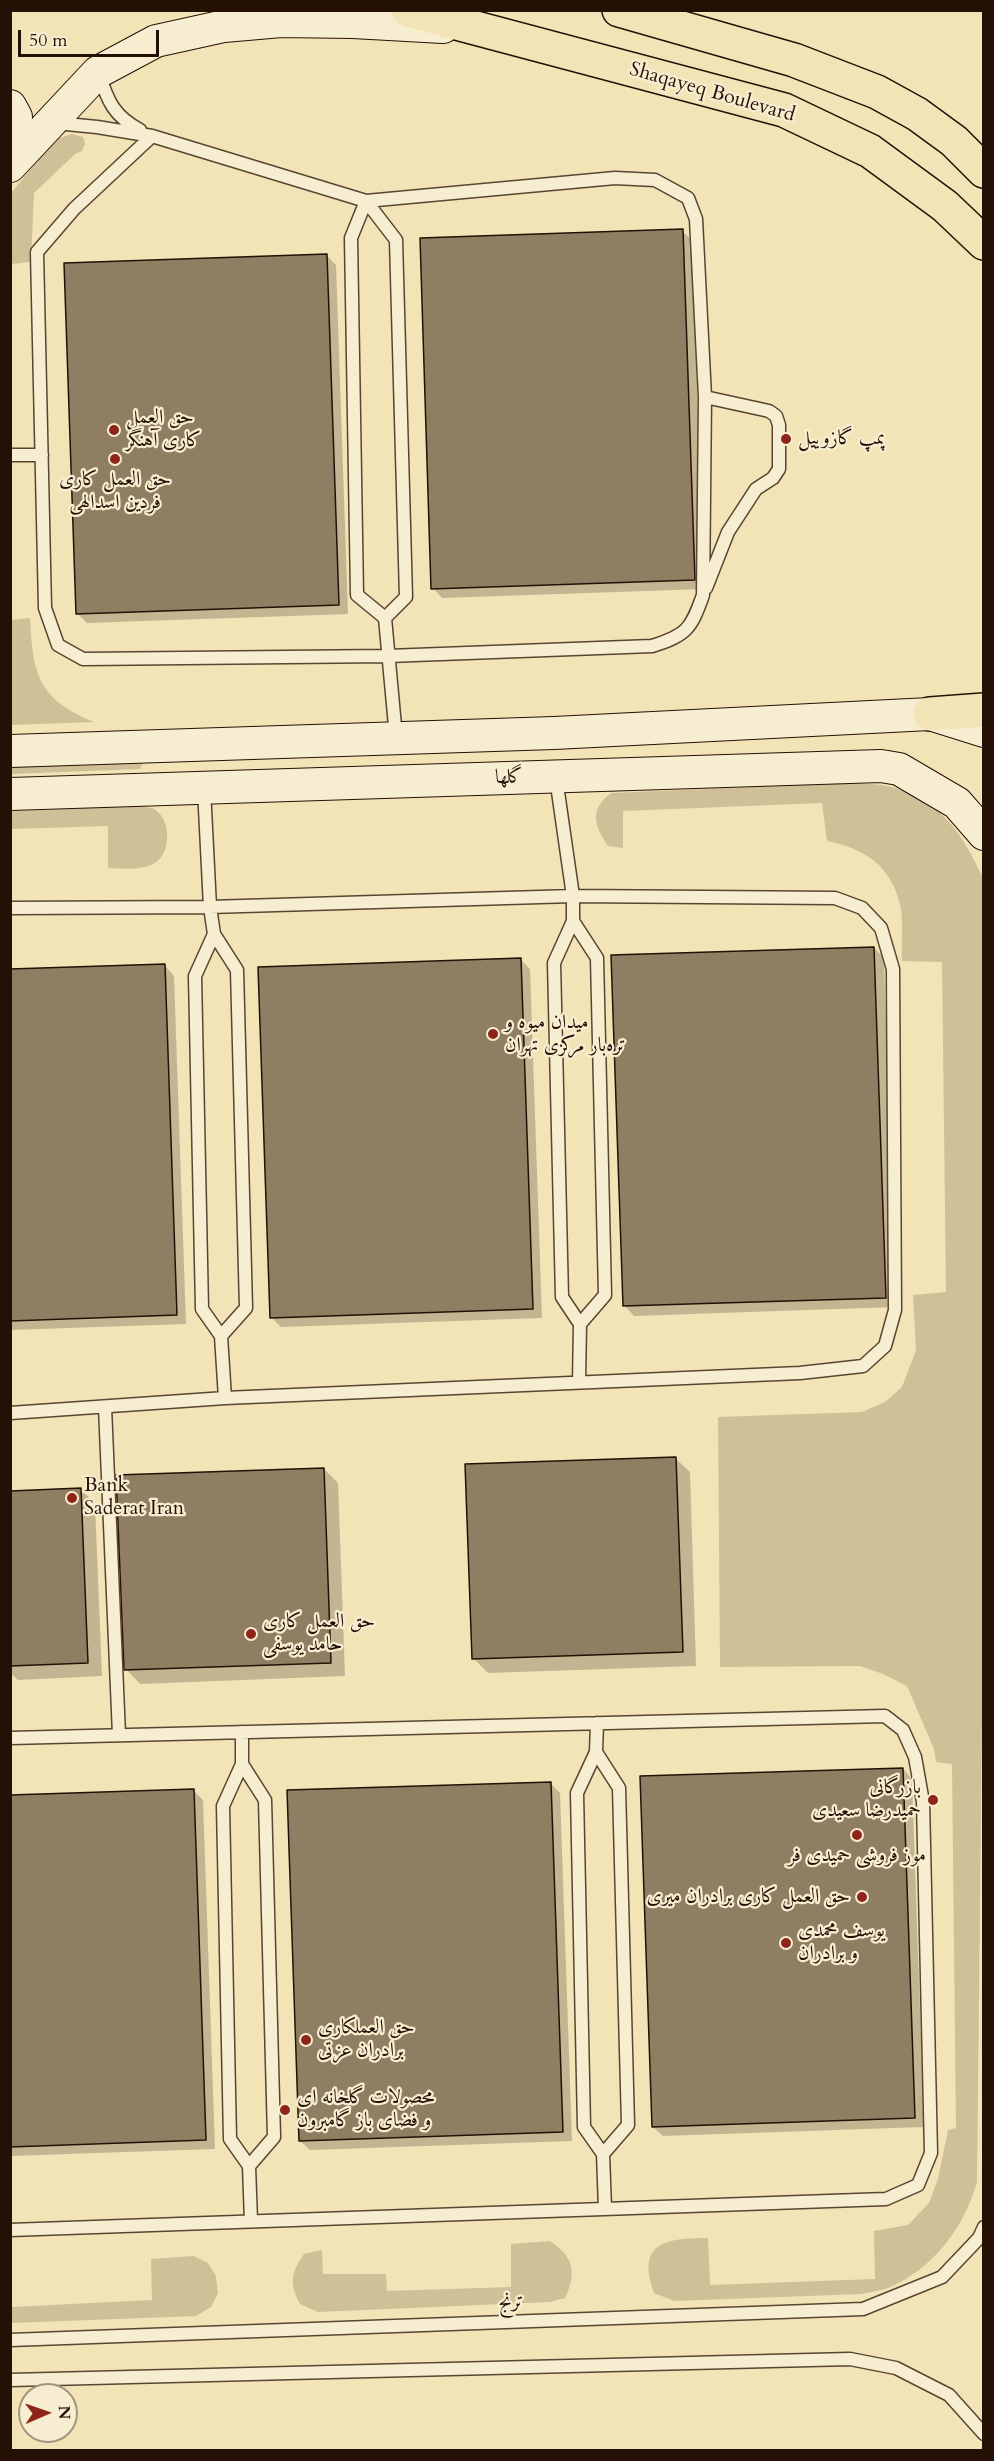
<!DOCTYPE html>
<html>
<head>
<meta charset="utf-8">
<style>
	body { margin:0 }
	#map { position:relative; width:994px; height:2461px; overflow:hidden; background:#f2e4b6; font-family:Cardo,serif }
	canvas { display:block }
	.frame { position:absolute; inset:0; border:12px solid #251006; pointer-events:none }
	.north { position:absolute; left:18px; top:2383px; width:60px; height:60px; box-sizing:border-box; background:#f7edd0; border:2px solid #a3957f; border-radius:50%; rotate:88deg; font-size:16px; font-weight:700; line-height:24px; text-align:center; color:#251006 }
	.north::after { content:''; display:block; margin:auto; width:21px; height:27px; background:#8f2418; clip-path:polygon(50% 0,100% 100%,50% 72%,0 100%) }
	.scale { position:absolute; left:18px; top:30px; width:141px; height:27px; box-sizing:border-box; border:3px solid #251006; border-top:0; padding-left:8px; font-size:18px; line-height:21px; white-space:nowrap; color:#251006; -webkit-text-stroke:4px #f7edd0; paint-order:stroke }
</style>
</head>
<body>
<div id="map">
<canvas width="994" height="2461"></canvas>
<div class="frame"></div>
<div class="north">N</div>
<div class="scale">50 m</div>
</div>
<script>
const c = document.querySelector('canvas').getContext('2d');
c.lineJoin = 'round';
function fillPath(path, color) {
  c.fillStyle = color;
  c.fill(path, 'evenodd');
}
function stroke(path, color, width, dash) {
  c.strokeStyle = color;
  c.lineWidth = width;
  c.lineCap = dash ? 'butt' : 'round';
  c.setLineDash(dash || []);
  c.stroke(path);
}
function drawText(font, color, halo, rows, align = 'center') {
  c.font = font + ' Cardo,Amiri,serif';
  c.lineWidth = 4.5;
  c.setLineDash([]);
  c.textBaseline = 'middle';
  c.strokeStyle = halo;
  c.fillStyle = color;
  for (const [text, x, y, turn = 0] of rows) {
    c.save();
    c.translate(x, y);
    c.rotate((+turn || 0) * Math.PI / 180);
    c.textAlign = isNaN(turn) ? turn : align;
    if (halo) c.strokeText(text, 0, 0);
    c.fillText(text, 0, 0);
    c.restore();
  }
}
const green = new Path2D(`
	M 72,134 L 83,137 L 85,144 L 82,151 L 75,154 L 34,193 L 31,262 L 11,264 L 11,193 L 56,139 Z
	M 30,618 C 33,675 38,699 94,722 L 11,725 L 11,620 Z
	M 10,760 L 144,761 L 140,769 L 11,774 Z
	M 844,783 C 860,784 880,783 895,788 C 945,805 962,834 983,878 L 984,1530 L 977,2182 C 964,2228 933,2269 888,2288 C 880,2291 869,2292 861,2294 L 674,2301 L 654,2293 C 636,2242 666,2238 708,2238 L 710,2285 L 875,2279 L 874,2231 L 908,2225 L 929,2203 L 938,2179 L 948,2130 L 956,2128 L 952,1764 L 936,1762 L 934,1749 L 907,1686 L 883,1674 L 860,1666 L 720,1667 L 718,1417 L 862,1412 L 885,1402 L 902,1387 L 916,1350 L 913,1295 L 946,1292 L 942,962 L 902,961 C 901,943 904,922 900,904 C 890,864 864,849 827,841 L 822,803 L 623,811 L 623,848 L 608,846 C 594,825 589,810 611,793 Z
	M 140,806 C 144,807 151,807 154,809 C 173,820 171,858 151,865 C 138,870 122,869 108,868 L 108,826 L 11,829 L 11,811 Z
	M 550,2241 C 574,2257 577,2273 565,2298 L 550,2302 L 318,2312 L 300,2304 C 289,2283 291,2273 304,2254 L 322,2250 L 323,2274 L 386,2274 L 387,2291 L 511,2287 L 511,2244 Z
	M 194,2256 L 208,2263 L 216,2276 L 218,2293 L 211,2307 L 196,2316 L 11,2323 L 11,2307 L 152,2300 L 151,2259 Z`);
const shadow = new Path2D(`
	M 682,231 L 692,240 L 704,589 L 442,598 L 433,588 Z
	M 327,256 L 336,265 L 348,614 L 87,623 L 77,613 Z
	M 874,948 L 884,958 L 895,1307 L 634,1316 L 625,1306 Z
	M 521,960 L 530,969 L 542,1318 L 281,1327 L 271,1317 Z
	M 165,966 L 174,976 L 186,1324 L 10,1330 L 10,971 Z
	M 675,1458 L 690,1472 L 696,1666 L 488,1673 L 474,1659 Z
	M 324,1469 L 338,1483 L 345,1676 L 140,1684 L 126,1669 Z
	M 81,1489 L 95,1504 L 102,1676 L 18,1680 L 10,1673 L 10,1492 Z
	M 903,1769 L 912,1779 L 924,2127 L 663,2136 L 653,2127 Z
	M 550,1783 L 560,1793 L 572,2141 L 310,2150 L 300,2141 Z
	M 194,1791 L 203,1800 L 215,2149 L 10,2156 L 10,1797 Z`);
const building = new Path2D(`
	M 683,229 L 695,580 L 431,589 L 420,238 Z
	M 327,254 L 339,605 L 76,614 L 64,263 Z
	M 874,947 L 886,1298 L 623,1306 L 611,955 Z
	M 521,958 L 533,1309 L 270,1318 L 258,967 Z
	M 165,964 L 177,1315 L 10,1321 L 10,969 Z
	M 676,1457 L 683,1652 L 472,1659 L 465,1464 Z
	M 324,1468 L 331,1663 L 124,1670 L 116,1475 Z
	M 81,1488 L 88,1663 L 10,1666 L 10,1491 Z
	M 903,1768 L 915,2118 L 652,2127 L 640,1776 Z
	M 551,1782 L 563,2132 L 299,2141 L 287,1790 Z
	M 194,1789 L 206,2140 L 10,2147 L 10,1795 Z`);
const lane = new Path2D(`
	M 99,74 C 108,102 114,116 140,130
	M 56,123 L 97,127 L 152,136 L 366,201 L 615,178 L 655,180 L 688,198 L 696,219 L 705,397 L 703,595 C 691,629 687,635 652,646 L 388,656 L 83,659 L 58,645 L 45,608 L 37,252 L 74,209 L 152,136
	M 705,397 L 769,411 L 776,416 L 779,425 L 779,469 L 773,478 L 756,489 L 728,532 L 706,588
	M 10,455 L 42,455
	M 385,618 L 406,597 L 396,240 L 366,201 L 351,238 L 357,595 L 385,618 L 396,737
	M 204,789 L 210,907 L 214,934
	M 10,908 L 210,907 L 573,896 L 573,921
	M 221,1336 L 246,1308 L 237,970 L 214,934 L 195,976 L 202,1309 L 221,1336 L 225,1398
	M 579,1382 L 580,1324 L 562,1297 L 554,963 L 573,921 L 597,958 L 605,1295 L 580,1324
	M 105,1407 L 119,1735
	M 10,1413 L 225,1398 L 800,1373 L 863,1366 L 885,1346 L 895,1310 L 893,969 L 881,928 L 862,908 L 835,898 L 573,896 L 556,778
	M 10,1738 L 885,1716 L 903,1730 L 915,1757 L 923,1802 L 931,2153 L 918,2185 L 886,2199 L 10,2230
	M 596,1752 L 597,1723
	M 242,1764 L 242,1732
	M 603,2154 L 628,2125 L 619,1788 L 596,1752 L 577,1793 L 584,2127 L 603,2154 L 605,2209
	M 249,2166 L 274,2137 L 265,1800 L 242,1764 L 223,1806 L 230,2139 L 249,2166 L 251,2221
	M 10,2340 L 863,2309 L 942,2277 L 979,2238 L 984,2227
	M 10,2380 L 850,2359 L 896,2368 L 949,2395 L 984,2434`);
const secondary = new Path2D(`
	M 10,106 L 16,117 L 10,153
	M 10,166 L 98,72 L 156,41 L 224,26 L 281,21 L 353,22 L 443,27
	M 10,751 L 554,733 L 930,714 L 984,731
	M 10,794 L 881,766 L 899,769 L 957,803 L 984,834`);
const primary = new Path2D(`
	M 408,10 L 784,110 L 870,151 L 945,206 L 984,243
	M 619,10 L 794,60 L 877,92 L 917,114 L 954,141 L 984,171
	M 930,714 L 984,710`);
const markers = [
	[114,430,6,"#8f2418"],
	[786,439,6,"#8f2418"],
	[115,459,6,"#8f2418"],
	[493,1034,6,"#8f2418"],
	[72,1498,6,"#8f2418"],
	[251,1634,6,"#8f2418"],
	[933,1800,6,"#8f2418"],
	[857,1835,6,"#8f2418"],
	[862,1897,6,"#8f2418"],
	[786,1943,6,"#8f2418"],
	[306,2040,6,"#8f2418"],
	[285,2110,6,"#8f2418"]
];
const streetNames = [
	["Shaqayeq Boulevard",712,93,16],
	["گلها",509,778,-2],
	["ترنج",511,2303,-2]
];
const poiNames = [
	["حق العمل",126,418],
	["کاری آهنگر",126,441],
	["پمپ گازوییل",798,439],
	["حق العمل کاری",115,480,"center"],
	["فردین اسدالهی",115,503,"center"],
	["میدان میوه و",505,1023],
	["تره‌بار مرکزی تهران",505,1046],
	["Bank",84,1486],
	["Saderat Iran",84,1509],
	["حق العمل کاری",263,1622],
	["حامد یوسفی",263,1645],
	["بازرگانی",921,1788,"right"],
	["حمیدرضا سعیدی",921,1811,"right"],
	["موز فروشی حمیدی فر",857,1856,"center"],
	["حق العمل کاری برادران میری",850,1897,"right"],
	["یوسف محمدی",798,1931],
	["و برادران",798,1954],
	["حق العملکاری",318,2028],
	["برادران عزتی",318,2051],
	["محصولات گلخانه ای",297,2098],
	["و فضای باز گامبرون",297,2121]
];
fillPath(green, '#cfc098');
fillPath(shadow, '#0003');
fillPath(building, '#907e62');
stroke(building, '#251006', 1.5);
stroke(lane, '#584532', 15);
stroke(secondary, '#251006', 34);
stroke(primary, '#251006', 36);
stroke(lane, '#f7edd0', 12);
stroke(secondary, '#f7edd0', 32);
stroke(primary, '#f2e4b6', 33);
for (const [x, y, r, color] of markers) {
  const dot = new Path2D();
  dot.arc(x, y, r, 0, 2 * Math.PI);
  c.fillStyle = color;
  c.fill(dot);
  stroke(dot, '#f7edd0', 2);
}
drawText('20px', '#251006', '#f7edd0', streetNames);
drawText('20px', '#251006', '#f7edd0', poiNames, 'left');
</script>
</body>
</html>
